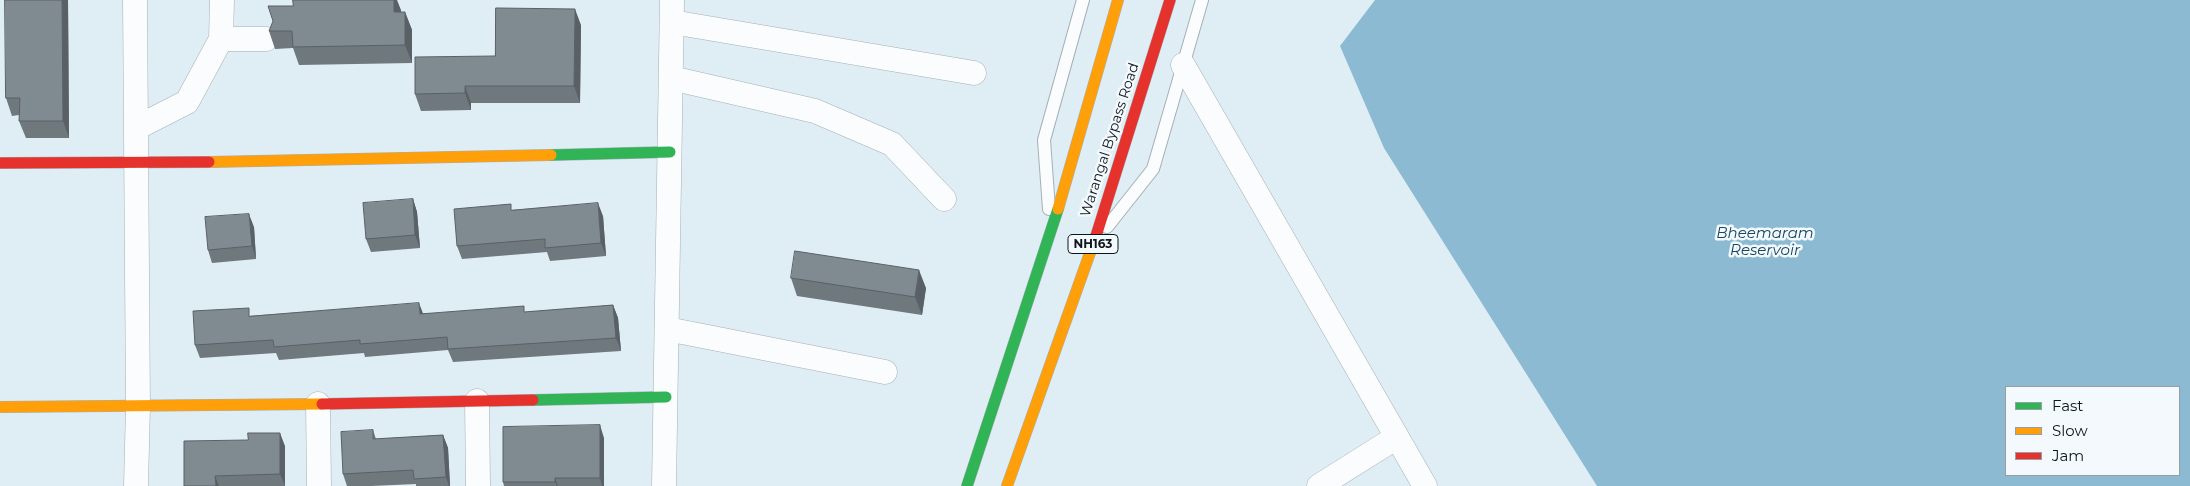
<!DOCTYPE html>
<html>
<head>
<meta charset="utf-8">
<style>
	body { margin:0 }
	#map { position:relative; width:2190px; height:486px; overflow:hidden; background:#dfedf5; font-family:Montserrat,sans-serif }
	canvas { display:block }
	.legend { position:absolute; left:2005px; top:386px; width:175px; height:90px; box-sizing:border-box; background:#f3f9fc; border:1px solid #979fa3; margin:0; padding:6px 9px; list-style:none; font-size:15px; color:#0c171d }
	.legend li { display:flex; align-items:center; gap:10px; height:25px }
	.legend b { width:25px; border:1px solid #979fa3 }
</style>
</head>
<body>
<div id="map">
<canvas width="2190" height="486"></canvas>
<ul class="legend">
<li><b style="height:6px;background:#30b455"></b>Fast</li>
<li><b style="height:6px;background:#ff9f0a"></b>Slow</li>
<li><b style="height:6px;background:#e5322d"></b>Jam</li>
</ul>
</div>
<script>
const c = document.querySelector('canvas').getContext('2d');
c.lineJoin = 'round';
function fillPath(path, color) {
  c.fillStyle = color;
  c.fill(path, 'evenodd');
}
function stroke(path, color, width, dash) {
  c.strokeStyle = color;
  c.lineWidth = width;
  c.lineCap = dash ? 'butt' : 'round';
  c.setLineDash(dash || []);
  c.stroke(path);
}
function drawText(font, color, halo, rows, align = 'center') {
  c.font = font + ' Montserrat,sans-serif';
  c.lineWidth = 5;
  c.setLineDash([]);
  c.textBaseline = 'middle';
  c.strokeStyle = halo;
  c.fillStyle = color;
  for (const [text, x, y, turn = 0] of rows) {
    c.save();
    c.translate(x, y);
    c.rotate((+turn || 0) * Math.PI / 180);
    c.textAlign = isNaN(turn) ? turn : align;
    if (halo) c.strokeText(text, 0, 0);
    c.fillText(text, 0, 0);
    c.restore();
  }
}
const water = new Path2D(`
	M 1375,0 L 2190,0 L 2190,486 L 1597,486 L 1384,148 L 1340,46 ZM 2006,387 L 2179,387 L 2179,475 L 2006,475 Z`);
const lane = new Path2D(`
	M 1049,209 L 1044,140 L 1083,0
	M 1107,227 L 1153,169 L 1202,0`);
const street = new Path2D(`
	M 135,0 L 138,406 L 136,486
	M 672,22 L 974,73
	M 221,39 L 266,39
	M 1183,65 L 1425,486
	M 671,78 L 815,111 L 892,144 L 944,199
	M 136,128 L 187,102 L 221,39 L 222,0
	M 667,329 L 885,372
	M 477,401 L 478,486
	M 318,404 L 319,486
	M 664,486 L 672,0
	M 1319,486 L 1397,437`);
const fast = new Path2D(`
	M 551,155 L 670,152
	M 533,400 L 666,397
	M 967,486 L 1058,209`);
const slow = new Path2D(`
	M 209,162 L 551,155
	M 1058,209 L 1118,0
	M 0,407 L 322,404
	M 1007,486 L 1096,236`);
const jam = new Path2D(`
	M 0,163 L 209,162
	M 1096,236 L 1170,0
	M 322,404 L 533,400`);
const wall = new Path2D(`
	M 68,0 L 69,138 L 26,138 L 19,121 L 19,115 L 12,116 L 6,98 Z
	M 401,10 L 401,12 L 405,12 L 412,30 L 412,63 L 299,65 L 293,48 L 275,49 L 269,31 Z
	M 581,25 L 580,103 L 471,103 L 471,110 L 421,111 L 415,94 L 495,56 Z
	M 413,199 L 417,212 L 420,248 L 371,252 L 366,239 Z
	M 513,210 L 603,216 L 606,256 L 550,261 L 547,252 L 462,259 L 457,246 Z
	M 254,227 L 256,259 L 212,263 L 208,250 Z
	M 791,278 L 926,288 L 922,315 L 797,296 Z
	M 613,305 L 618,318 L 621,351 L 453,362 L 448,350 L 365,357 L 364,353 L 279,360 L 276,353 L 200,358 L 195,345 L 252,316 L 526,312 Z
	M 373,430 L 376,439 L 443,435 L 448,448 L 450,486 L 416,486 L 416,484 L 371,486 L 347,486 L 343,474 Z
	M 604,438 L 604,486 L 504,486 L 503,482 Z
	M 285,446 L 285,486 L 184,486 Z`);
const shadedWall = new Path2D(`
	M 62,0 L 68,0 L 69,138 L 63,121 Z
	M 394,0 L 397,0 L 401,10 L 401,30 L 394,12 Z
	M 575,9 L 581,25 L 580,103 L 574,86 Z
	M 405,12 L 412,30 L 412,63 L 405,45 Z
	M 465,86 L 471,103 L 471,110 L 465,93 Z
	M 413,199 L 417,212 L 420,248 L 415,235 Z
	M 598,203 L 603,216 L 606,256 L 601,243 Z
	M 249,214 L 254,227 L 256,259 L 252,246 Z
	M 919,270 L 926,288 L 922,315 L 915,297 Z
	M 419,303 L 424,316 L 420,314 Z
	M 613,305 L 618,318 L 621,351 L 616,338 Z
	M 600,425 L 604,438 L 604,486 L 602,486 L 600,478 Z
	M 280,433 L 285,446 L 285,486 L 280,474 Z
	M 443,435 L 448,448 L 450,486 L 449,486 L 446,477 Z
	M 215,476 L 219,486 L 216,486 Z
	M 555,478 L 558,486 L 557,486 L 555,482 Z`);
const building = new Path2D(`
	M 5,0 L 62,0 L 63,121 L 19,121 L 20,98 L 6,98 Z
	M 293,0 L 394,0 L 394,12 L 405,12 L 405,45 L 293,47 L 292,31 L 269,31 L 273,21 L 268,6 L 293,6 Z
	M 496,8 L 575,9 L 574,86 L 465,86 L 465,93 L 415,94 L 415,57 L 495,56 Z
	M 413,199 L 415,235 L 366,239 L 363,203 Z
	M 598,203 L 601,243 L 545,248 L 545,239 L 457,246 L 454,209 L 511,204 L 511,210 Z
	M 249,214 L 252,246 L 208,250 L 205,217 Z
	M 795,251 L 919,270 L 915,297 L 791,278 Z
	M 419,303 L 420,314 L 524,306 L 524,312 L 613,305 L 616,338 L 448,349 L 447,337 L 360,344 L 360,340 L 274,347 L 273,340 L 195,345 L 193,311 L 249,308 L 249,316 Z
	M 600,425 L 600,478 L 555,478 L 555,482 L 503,482 L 503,427 Z
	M 373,430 L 373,439 L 443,435 L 446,477 L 414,479 L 413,470 L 343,474 L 341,432 Z
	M 248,433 L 280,433 L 280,474 L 215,476 L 216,486 L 184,486 L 184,441 L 248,440 Z`);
const shields = [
	[1093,244,50]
];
const shieldNames = [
	["NH163",1093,244]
];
const streetNames = [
	["Warangal Bypass Road",1110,140,-72]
];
const waterNames = [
	["Bheemaram",1765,234],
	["Reservoir",1765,251]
];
fillPath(water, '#8dbad3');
stroke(lane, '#a5b0b7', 14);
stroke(street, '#a5b0b7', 25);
stroke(fast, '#a5b0b7', 12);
stroke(slow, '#a5b0b7', 12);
stroke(jam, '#a5b0b7', 12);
stroke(lane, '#fafcfe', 12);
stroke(street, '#fafcfe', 24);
stroke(fast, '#30b455', 11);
stroke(slow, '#ff9f0a', 11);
stroke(jam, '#e5322d', 11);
fillPath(wall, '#6e787d');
fillPath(shadedWall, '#5a6166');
fillPath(building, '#808b91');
stroke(building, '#5a6166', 1);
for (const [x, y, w] of shields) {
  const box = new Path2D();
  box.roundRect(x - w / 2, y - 9.5, w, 19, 4);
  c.fillStyle = '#f3f9fc';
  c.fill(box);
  stroke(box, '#0c171d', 1);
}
drawText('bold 12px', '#0c171d', null, shieldNames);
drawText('14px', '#0c171d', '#f3f9fc', streetNames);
drawText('italic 15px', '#18475f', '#f3f9fc', waterNames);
</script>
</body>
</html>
